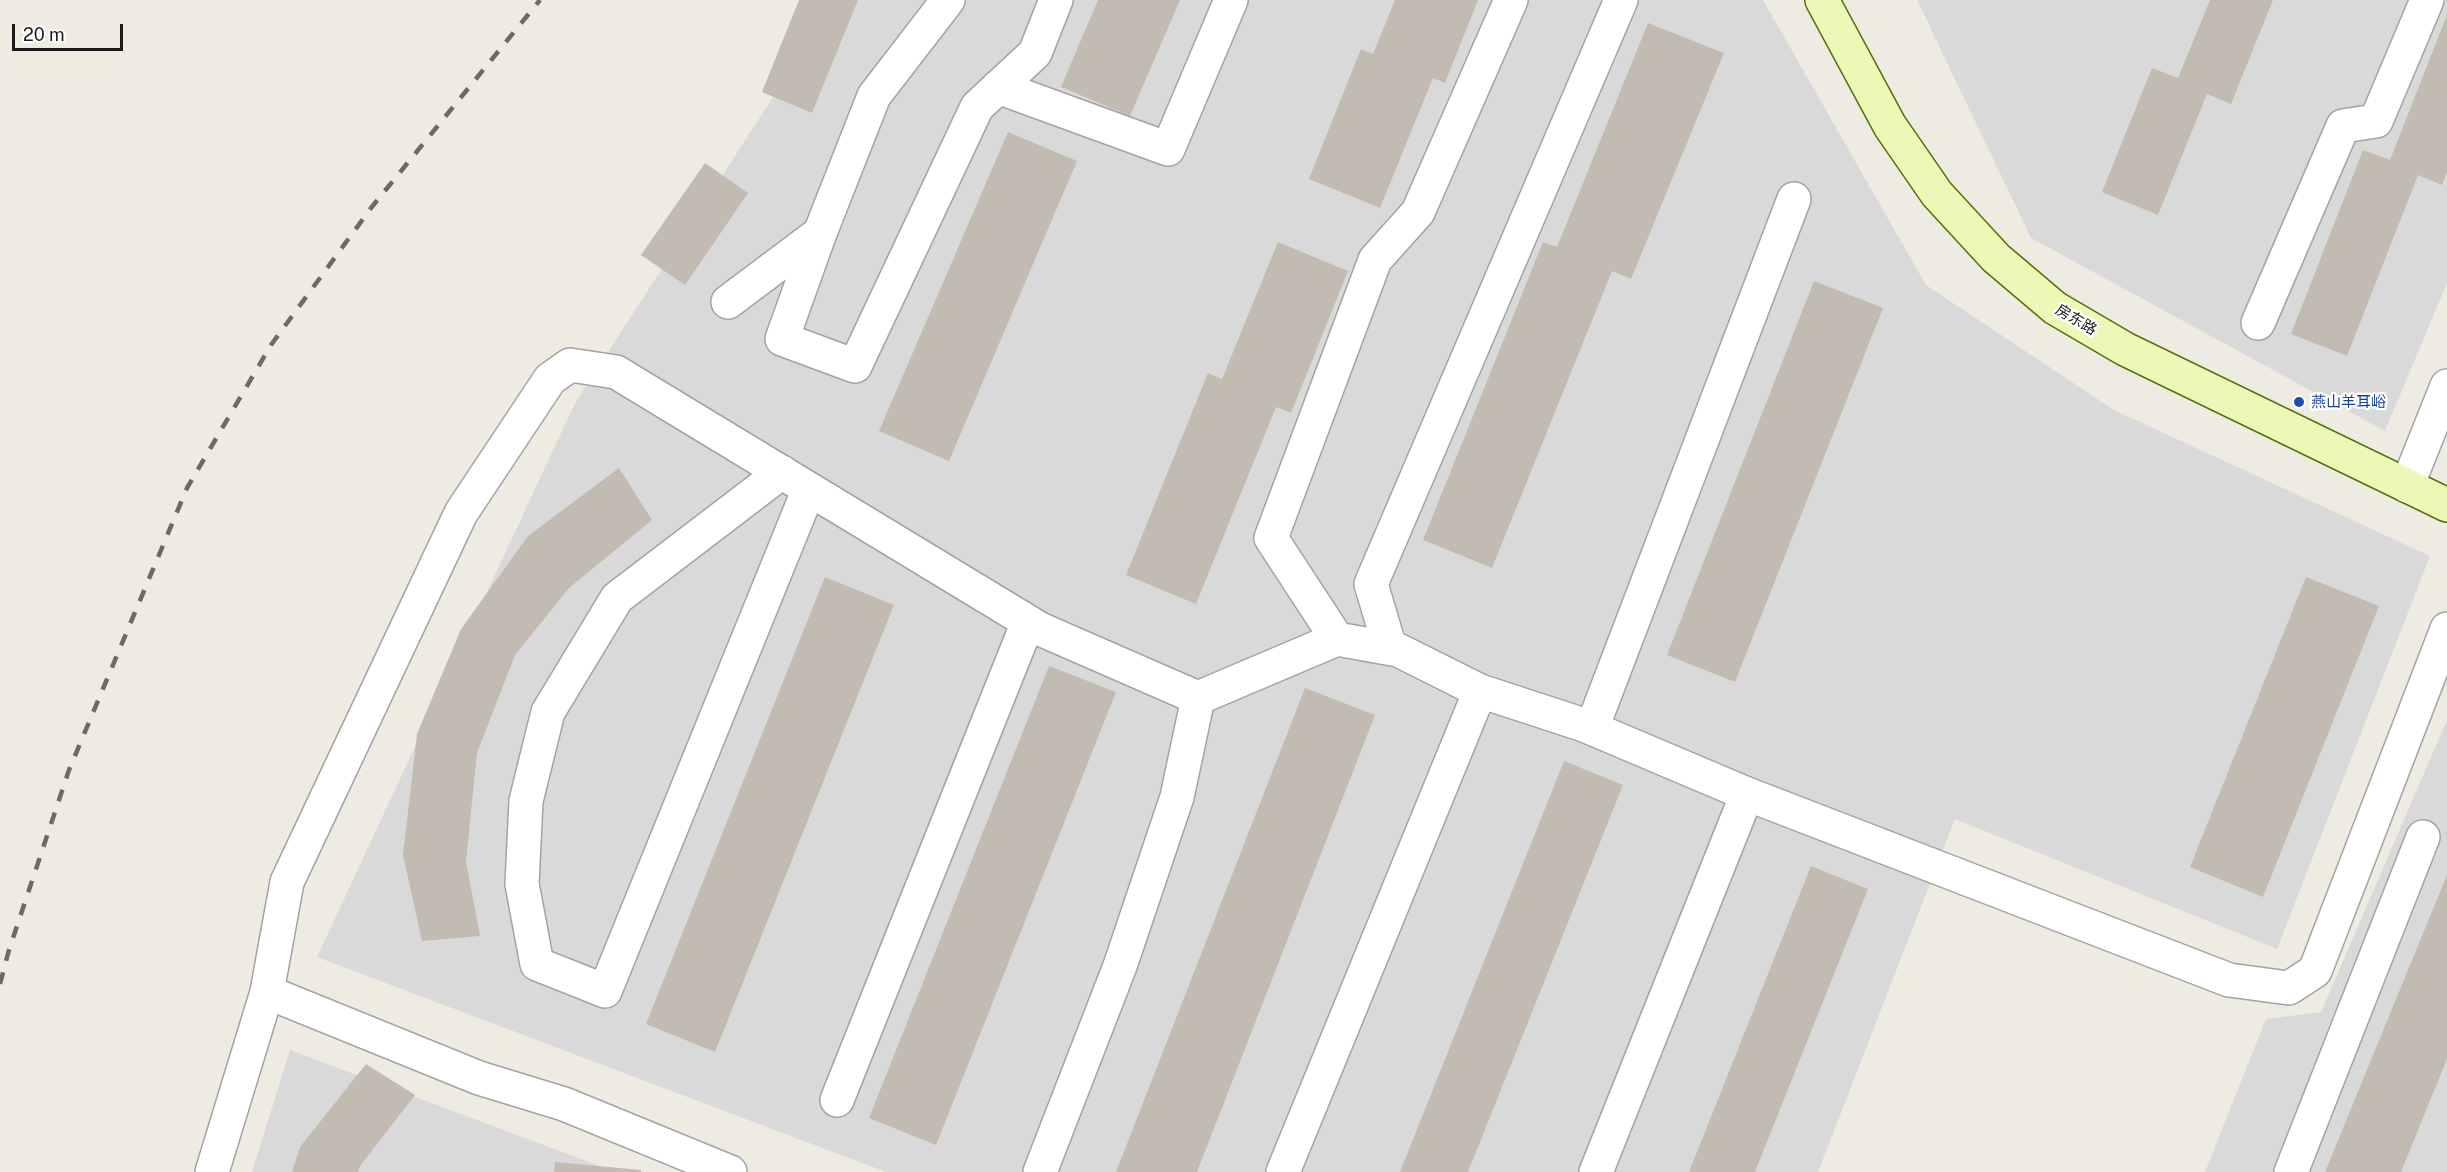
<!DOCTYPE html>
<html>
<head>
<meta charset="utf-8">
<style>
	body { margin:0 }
	#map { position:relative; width:2447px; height:1172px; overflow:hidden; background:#eeebe2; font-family:"Public Sans",sans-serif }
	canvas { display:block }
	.scale { position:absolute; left:12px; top:24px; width:111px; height:27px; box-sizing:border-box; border:3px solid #1c1c1c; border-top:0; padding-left:8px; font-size:18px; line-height:21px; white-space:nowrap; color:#1c1c1c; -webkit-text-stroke:4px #fff; paint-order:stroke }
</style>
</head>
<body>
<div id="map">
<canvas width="2447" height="1172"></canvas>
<div class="scale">20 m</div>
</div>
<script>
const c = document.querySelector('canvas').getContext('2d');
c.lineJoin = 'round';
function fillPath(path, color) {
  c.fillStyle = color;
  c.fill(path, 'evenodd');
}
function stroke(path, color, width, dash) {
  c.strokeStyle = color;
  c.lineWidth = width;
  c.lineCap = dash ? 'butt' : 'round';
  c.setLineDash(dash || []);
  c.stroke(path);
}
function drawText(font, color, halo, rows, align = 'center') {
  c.font = font + ' "Public Sans","Noto Sans SC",sans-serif';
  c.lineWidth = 4.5;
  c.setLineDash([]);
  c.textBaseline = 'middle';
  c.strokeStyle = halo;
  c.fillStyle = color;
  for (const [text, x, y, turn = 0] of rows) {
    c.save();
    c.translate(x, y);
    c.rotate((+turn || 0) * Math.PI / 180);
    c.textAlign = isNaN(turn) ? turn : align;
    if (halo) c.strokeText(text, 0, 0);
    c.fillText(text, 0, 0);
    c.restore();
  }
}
const residential = new Path2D(`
	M 836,0 L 1763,0 L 1926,285 L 2114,410 L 2430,556 L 2277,949 L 1955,819 L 1818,1172 L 886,1172 L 317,957 L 575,403 Z
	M 1917,0 L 2447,0 L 2447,283 L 2385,431 L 2031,238 Z
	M 2447,720 L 2447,1172 L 2205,1172 L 2266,1019 L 2321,1012 Z
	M 290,1050 L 616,1172 L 252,1172 Z`);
const building = new Path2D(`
	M 799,0 L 858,0 L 812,113 L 762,92 Z
	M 1098,0 L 1180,0 L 1130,116 L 1061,87 Z
	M 1395,0 L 1478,0 L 1445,83 L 1433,78 L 1380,208 L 1309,179 L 1361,49 L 1373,54 Z
	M 2210,0 L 2273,0 L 2231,104 L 2207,94 L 2158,215 L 2102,192 L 2152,68 L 2178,78 Z
	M 2447,15 L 2447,172 L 2442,185 L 2418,175 L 2347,356 L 2291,334 L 2363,150 L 2390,160 Z
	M 1648,23 L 1724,53 L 1631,279 L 1612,271 L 1492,568 L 1423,540 L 1543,242 L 1557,247 Z
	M 1008,132 L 1077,161 L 949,461 L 879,431 Z
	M 705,163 L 748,193 L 685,285 L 641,255 Z
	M 1278,242 L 1348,271 L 1291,413 L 1276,407 L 1196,604 L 1126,575 L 1208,373 L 1222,379 Z
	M 1814,281 L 1883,308 L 1735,682 L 1667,655 Z
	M 619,468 L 652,520 L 569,588 L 515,655 L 477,753 L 466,862 L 480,936 L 422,941 L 403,855 L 417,734 L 461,629 L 528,536 Z
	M 825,577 L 894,605 L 715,1052 L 646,1024 Z
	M 2306,577 L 2379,606 L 2263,897 L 2190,867 Z
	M 1049,666 L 1116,692 L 936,1145 L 869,1118 Z
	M 1305,688 L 1375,715 L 1197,1172 L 1116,1172 Z
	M 1564,761 L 1623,785 L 1468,1172 L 1400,1172 Z
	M 1811,866 L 1868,889 L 1755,1172 L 1689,1172 Z
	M 2447,875 L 2447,1059 L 2401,1172 L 2325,1172 Z
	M 366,1064 L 415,1095 L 360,1166 L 358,1172 L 292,1172 L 300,1147 Z
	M 555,1162 L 641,1170 L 641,1172 L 554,1172 Z`);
const street = new Path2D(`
	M 998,87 L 1168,149 L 1231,0
	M 820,233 L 782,339 L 855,366 L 977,107 L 1035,53 L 1056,0
	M 728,302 L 820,233 L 874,96 L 948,0
	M 2258,323 L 2343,126 L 2376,121 L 2427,0
	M 782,472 L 617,598 L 548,712 L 526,801 L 522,884 L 537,964 L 605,991 L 809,489
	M 2407,486 L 2447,386
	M 1337,639 L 1271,538 L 1375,260 L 1418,212 L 1511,0
	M 1390,648 L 1371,584 L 1621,0
	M 1592,728 L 1794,199
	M 267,992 L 479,1078 L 564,1104 L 730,1172
	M 837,1100 L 1028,622
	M 212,1172 L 267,992 L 287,882 L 461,513 L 550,379 L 570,365 L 616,372 L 1040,629 L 1198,698 L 1337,639 L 1398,650 L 1480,691 L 1584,725 L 1747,794 L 2229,980 L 2289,988 L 2315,971 L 2447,629
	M 1040,1172 L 1120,966 L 1177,797 L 1198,698
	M 1283,1172 L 1480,691
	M 1596,1172 L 1747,794
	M 2291,1172 L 2423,837`);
const secondary = new Path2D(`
	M 1822,0 L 1890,126 L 1937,194 L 1996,258 L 2055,308 L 2125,349 L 2447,505`);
const rail = new Path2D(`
	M 0,984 L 9,950 L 69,770 L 187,488 L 271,345 L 371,208 L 540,0`);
const markers = [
	[2299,402,6,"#1a4fb4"]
];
const streetNames = [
	["房东路",2076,320,31]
];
const transitNames = [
	["燕山羊耳峪",2311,402]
];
fillPath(residential, '#dad9d9');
fillPath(building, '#c2bbb2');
stroke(street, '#a3a3a3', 36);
stroke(secondary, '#557007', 36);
stroke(street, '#fff', 33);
stroke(secondary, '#ebf8b6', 33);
stroke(rail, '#6a6a6a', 4.5, [12, 12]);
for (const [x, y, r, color] of markers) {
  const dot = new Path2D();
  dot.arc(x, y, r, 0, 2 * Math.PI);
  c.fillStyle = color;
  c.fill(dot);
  stroke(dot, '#fff', 2);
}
drawText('15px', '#1c1c1c', '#fff', streetNames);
drawText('15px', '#164399', '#fff', transitNames, 'left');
</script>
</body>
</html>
